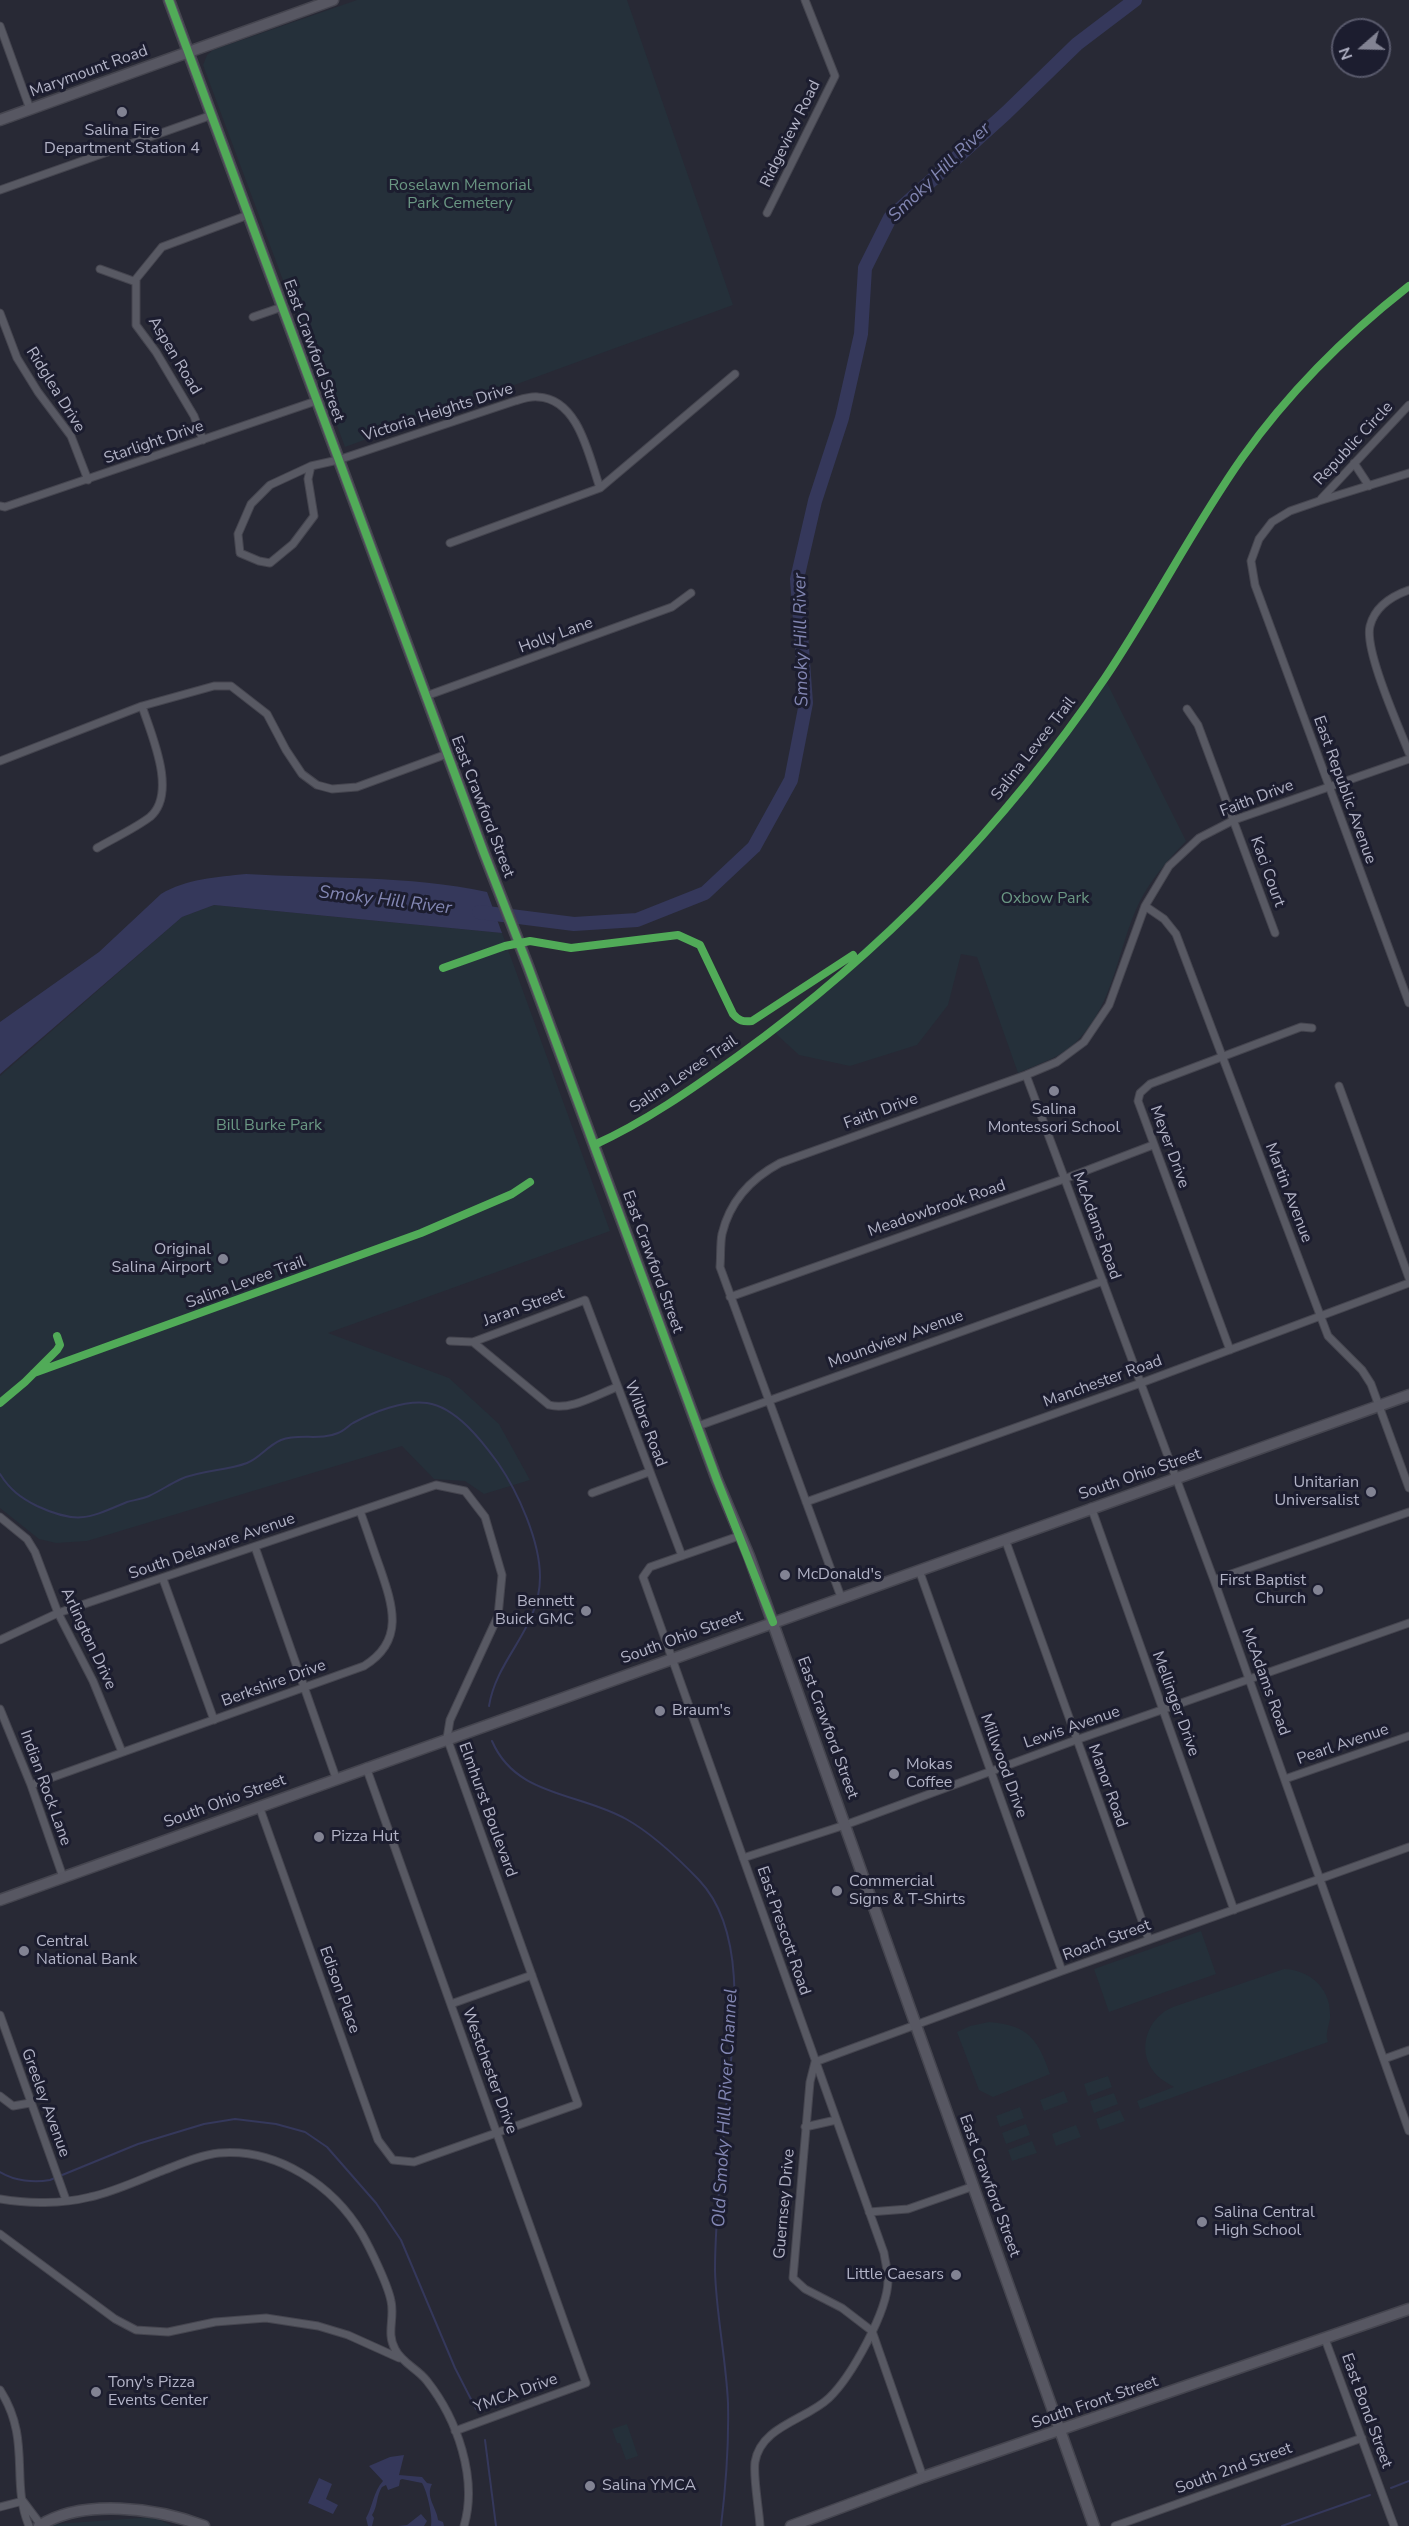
<!DOCTYPE html>
<html>
<head>
<meta charset="utf-8">
<style>
	body { margin:0 }
	#map { position:relative; width:1409px; height:2526px; overflow:hidden; background:#282935; font-family:"Nunito Sans",sans-serif }
	canvas { display:block }
	.north { position:absolute; left:1331px; top:18px; width:60px; height:60px; box-sizing:border-box; background:#1c1d2f; border:2px solid #58596b; border-radius:50%; rotate:250deg; font-size:16px; font-weight:700; line-height:24px; text-align:center; color:#b2b3c6 }
	.north::after { content:''; display:block; margin:auto; width:21px; height:27px; background:#828393; clip-path:polygon(50% 0,100% 100%,50% 72%,0 100%) }
</style>
</head>
<body>
<div id="map">
<canvas width="1409" height="2526"></canvas>
<div class="north">N</div>
</div>
<script>
const c = document.querySelector('canvas').getContext('2d');
c.lineJoin = 'round';
function fillPath(path, color) {
  c.fillStyle = color;
  c.fill(path, 'evenodd');
}
function stroke(path, color, width, dash) {
  c.strokeStyle = color;
  c.lineWidth = width;
  c.lineCap = dash ? 'butt' : 'round';
  c.setLineDash(dash || []);
  c.stroke(path);
}
function drawText(font, color, halo, rows, align = 'center') {
  c.font = font + ' "Nunito Sans",sans-serif';
  c.lineWidth = 6;
  c.setLineDash([]);
  c.textBaseline = 'middle';
  c.strokeStyle = halo;
  c.fillStyle = color;
  for (const [text, x, y, turn = 0] of rows) {
    c.save();
    c.translate(x, y);
    c.rotate((+turn || 0) * Math.PI / 180);
    c.textAlign = isNaN(turn) ? turn : align;
    if (halo) c.strokeText(text, 0, 0);
    c.fillText(text, 0, 0);
    c.restore();
  }
}
const green = new Path2D(`
	M 357,0 L 627,0 L 733,305 L 345,447 L 203,65 L 207,55 L 213,50 Z
	M 1104,677 L 1186,841 C 1168,860 1151,879 1139,903 C 1117,949 1115,1002 1078,1040 C 1063,1057 1038,1064 1018,1073 L 977,957 L 961,954 L 948,1005 L 917,1045 L 850,1066 L 799,1055 L 774,1032 L 970,849 Z
	M 214,905 L 502,933 L 610,1231 L 328,1333 L 449,1378 L 499,1424 L 530,1480 L 484,1494 L 465,1481 L 434,1479 L 402,1446 L 87,1541 L 56,1543 L 39,1539 L 0,1508 L 0,1076 L 182,917 Z
	M 1201,1931 L 1216,1974 L 1109,2012 L 1094,1969 Z
	M 1284,1969 C 1309,1970 1330,1987 1330,2014 C 1331,2024 1324,2032 1328,2042 L 1140,2109 L 1137,2101 L 1174,2087 C 1165,2082 1155,2076 1150,2066 C 1138,2044 1150,2016 1173,2007 Z
	M 989,2022 C 1028,2025 1038,2039 1050,2074 L 993,2097 L 979,2090 L 957,2032 L 970,2026 Z
	M 1108,2076 L 1112,2087 L 1088,2096 L 1084,2084 Z
	M 1064,2091 L 1068,2102 L 1044,2111 L 1040,2100 Z
	M 1114,2093 L 1118,2104 L 1094,2113 L 1090,2101 Z
	M 1020,2107 L 1024,2118 L 1000,2127 L 996,2116 Z
	M 1120,2110 L 1125,2121 L 1100,2130 L 1096,2119 Z
	M 1026,2124 L 1030,2135 L 1006,2144 L 1002,2133 Z
	M 1076,2125 L 1081,2137 L 1056,2146 L 1052,2134 Z
	M 1032,2141 L 1037,2153 L 1012,2161 L 1008,2150 Z
	M 627,2424 L 638,2456 L 626,2460 L 620,2443 L 617,2443 L 612,2429 Z
	M 154,2517 L 172,2526 L 52,2526 L 55,2524 Z`);
const water = new Path2D(`
	M 246,874 C 327,879 408,875 487,892 L 502,933 L 214,905 L 182,917 L 0,1074 L 0,1022 L 99,952 L 161,894 C 186,879 217,877 246,874 Z
	M 404,2455 L 399,2475 L 422,2477 L 427,2483 L 432,2484 C 425,2497 437,2508 438,2520 L 443,2522 L 444,2526 L 431,2526 C 433,2517 427,2491 422,2483 L 402,2479 L 400,2480 L 399,2486 L 388,2490 L 386,2485 L 382,2487 C 376,2496 378,2506 372,2515 L 374,2518 L 372,2526 L 368,2526 L 366,2518 C 373,2506 373,2492 383,2481 L 369,2466 L 390,2457 Z
	M 319,2478 L 332,2484 L 326,2499 L 338,2505 L 333,2514 L 308,2503 Z
	M 421,2514 L 427,2521 L 424,2526 L 398,2526 L 407,2525 Z`);
const stream = new Path2D(`
	M 0,1474 C 10,1490 21,1498 37,1506 C 78,1525 89,1518 127,1502 C 134,1500 142,1499 149,1496 C 160,1491 170,1484 181,1479 C 202,1470 226,1471 247,1463 C 260,1458 267,1446 281,1440 C 299,1433 320,1441 338,1433 C 344,1431 348,1426 353,1423 C 373,1412 404,1400 427,1403 C 456,1407 482,1441 498,1463 C 518,1492 540,1541 540,1577 C 540,1629 497,1657 489,1706
	M 492,1741 C 516,1797 578,1792 626,1819 C 653,1834 677,1857 699,1880 C 753,1937 731,2049 725,2119 C 721,2169 715,2220 715,2270 C 716,2314 726,2358 728,2403 C 729,2444 726,2485 721,2526
	M 0,2172 C 15,2181 34,2183 50,2180 L 138,2144 L 204,2124 L 235,2119 L 276,2124 L 305,2132 L 327,2147 L 376,2203 L 401,2240 L 455,2368 L 476,2409
	M 485,2440 L 496,2526
	M 1391,2488 L 1409,2481
	M 1282,2526 L 1370,2495`);
const river = new Path2D(`
	M 479,912 L 574,924 L 637,920 L 705,893 L 754,847 L 791,780 L 806,703 L 797,579 L 815,501 L 842,418 L 861,334 L 865,268 L 890,218 L 1006,113 L 1077,44 L 1135,0`);
const street = new Path2D(`
	M 0,26 L 30,109
	M 0,190 L 212,115
	M 767,213 L 835,76 L 805,0
	M 100,269 L 136,282
	M 0,313 L 17,358 L 38,392 L 71,436 L 88,480
	M 253,317 L 282,307
	M 203,440 L 194,416 L 156,352 L 136,325 L 136,279 L 162,247 L 248,215
	M 1354,463 L 1369,486
	M 311,466 L 338,460 L 515,401 C 522,399 531,396 538,397 C 579,399 589,457 600,488
	M 311,466 L 308,479 L 314,516 L 293,544 L 270,563 L 259,561 L 240,553 L 238,534 L 251,504 L 270,485 Z
	M 1409,473 L 1319,501 L 1290,511 L 1272,522 L 1259,539 L 1251,561 L 1255,585 L 1409,1003
	M 1321,499 L 1409,405
	M 0,506 L 5,507 L 316,401
	M 450,543 L 600,488 L 735,374
	M 1409,590 C 1392,596 1375,606 1370,626 C 1364,650 1399,727 1409,753
	M 426,696 L 672,607 L 691,593
	M 1187,709 L 1198,725 L 1275,933
	M 0,761 L 142,706 L 214,686 L 231,686 L 267,714 L 286,750 L 302,774 L 317,785 L 332,789 L 357,787 L 447,754
	M 97,848 C 114,838 134,829 150,817 C 178,793 151,734 142,706
	M 1145,906 L 1164,919 L 1176,934 L 1328,1336 L 1362,1370 L 1371,1384 L 1409,1488
	M 1026,1075 L 1214,1580 L 1409,2131
	M 1339,1086 L 1409,1278
	M 730,1297 L 1064,1179 L 1153,1145
	M 450,1341 L 473,1342 L 585,1300 L 682,1556
	M 473,1342 L 549,1405 C 570,1411 596,1395 617,1387
	M 1230,1350 L 1138,1101 L 1140,1093 L 1150,1084 L 1301,1027 L 1312,1028
	M 698,1426 L 1103,1281
	M 592,1493 L 649,1472
	M 806,1502 L 1141,1383 L 1409,1283
	M 1091,1507 L 1234,1910
	M 0,1517 L 27,1539 L 35,1552 L 58,1613 L 93,1681 L 122,1752
	M 739,1536 L 650,1567 L 643,1577 L 884,2253 C 885,2261 888,2271 888,2280 C 888,2311 851,2377 829,2398 C 806,2420 761,2426 755,2462 C 753,2477 759,2509 760,2526
	M 1005,1539 L 1149,1940
	M 255,1547 L 336,1778
	M 919,1570 L 1062,1971
	M 163,1579 L 214,1720
	M 1214,1580 L 1409,1512
	M 841,1597 L 720,1267 C 721,1256 720,1244 722,1234 C 730,1200 752,1178 780,1163 L 1026,1075 L 1057,1062 L 1084,1042 L 1109,1005 L 1145,906 L 1169,866 L 1199,838 L 1234,820 L 1409,759
	M 0,1640 L 58,1613 L 436,1485 L 465,1491 L 485,1517 L 502,1575 L 498,1616 L 450,1720 L 447,1738 L 578,2104 L 414,2162 L 393,2160 L 378,2140 L 259,1806
	M 0,1709 L 31,1785 L 63,1877
	M 366,1767 L 586,2383 L 455,2431
	M 1285,1779 L 1409,1736
	M 31,1785 L 364,1666 C 405,1641 393,1606 380,1568 C 373,1549 367,1530 360,1511
	M 743,1858 L 845,1825 L 1076,1740 L 1409,1623
	M 451,2004 L 532,1975
	M 0,2015 L 66,2200
	M 1384,2059 L 1409,2050
	M 0,2096 L 13,2106 L 30,2103
	M 805,2127 L 836,2120
	M 0,2199 C 28,2204 62,2204 90,2197 C 113,2192 137,2181 159,2172 C 178,2165 199,2155 219,2153 C 277,2148 333,2185 362,2234 C 370,2248 388,2285 391,2301 C 395,2318 386,2333 395,2349 C 402,2363 418,2369 427,2381 C 457,2419 478,2478 464,2526
	M 869,2212 L 908,2209 L 974,2186
	M 0,2234 L 115,2319 L 136,2330 L 168,2332 L 215,2322 L 266,2318 L 318,2326 L 348,2335 L 399,2358
	M 1325,2339 L 1394,2526
	M 0,2390 C 32,2440 10,2481 29,2526
	M 923,2477 L 872,2331 L 842,2308 L 805,2289 L 793,2278 L 810,2082 L 815,2062 L 1062,1971 L 1409,1847
	M 23,2501 L 41,2525
	M 0,2507 L 23,2501
	M 1115,2526 L 1362,2438`);
const secondary = new Path2D(`
	M 169,0 L 484,853 L 528,966 L 717,1480 L 749,1556 L 1094,2526
	M 0,120 L 333,0
	M 0,1900 L 1409,1395
	M 39,2526 C 83,2498 157,2508 204,2526
	M 791,2526 L 923,2477 L 1409,2309`);
const cycleway = new Path2D(`
	M 169,0 L 484,853 L 528,966 L 717,1480 L 773,1622
	M 443,968 L 505,946 L 530,941 L 571,948 L 678,935 L 700,945 L 733,1014 C 739,1021 743,1022 752,1021 L 853,955
	M 594,1145 C 645,1122 692,1089 738,1056 C 882,952 1005,825 1105,678 C 1153,607 1192,529 1242,458 C 1289,392 1345,336 1409,286
	M 34,1373 L 421,1233 L 512,1194 L 530,1182
	M 0,1403 L 25,1382 L 57,1350 L 60,1345 L 57,1336`);
const markers = [
	[122,112,6,"#828393"],
	[1054,1091,6,"#828393"],
	[223,1259,6,"#828393"],
	[1371,1492,6,"#828393"],
	[785,1575,6,"#828393"],
	[1318,1590,6,"#828393"],
	[586,1611,6,"#828393"],
	[660,1711,6,"#828393"],
	[894,1774,6,"#828393"],
	[319,1837,6,"#828393"],
	[837,1891,6,"#828393"],
	[24,1951,6,"#828393"],
	[1202,2222,6,"#828393"],
	[956,2275,6,"#828393"],
	[96,2392,6,"#828393"],
	[590,2486,6,"#828393"]
];
const streetNames = [
	["Marymount Road",89,72,-20],
	["Ridgeview Road",791,134,-64],
	["East Crawford Street",313,351,70],
	["Aspen Road",174,356,59],
	["Ridglea Drive",55,390,58],
	["Victoria Heights Drive",438,413,-18],
	["Starlight Drive",154,443,-19],
	["Republic Circle",1354,444,-47],
	["Holly Lane",556,636,-20],
	["Salina Levee Trail",1034,749,-52],
	["East Republic Avenue",1344,790,70],
	["Faith Drive",1257,799,-21],
	["East Crawford Street",482,807,69],
	["Kaci Court",1267,872,70],
	["Salina Levee Trail",684,1075,-34],
	["Faith Drive",881,1112,-20],
	["Meyer Drive",1169,1147,70],
	["Martin Avenue",1288,1193,69],
	["Meadowbrook Road",937,1209,-19],
	["McAdams Road",1096,1226,70],
	["East Crawford Street",652,1262,70],
	["Salina Levee Trail",246,1283,-20],
	["Jaran Street",524,1308,-20],
	["Moundview Avenue",896,1340,-20],
	["Manchester Road",1103,1382,-20],
	["Wilbre Road",645,1424,69],
	["South Ohio Street",1140,1475,-19],
	["South Delaware Avenue",212,1547,-19],
	["South Ohio Street",682,1638,-20],
	["Arlington Drive",88,1639,65],
	["McAdams Road",1265,1682,70],
	["Berkshire Drive",274,1684,-20],
	["Mellinger Drive",1175,1704,70],
	["East Crawford Street",827,1728,70],
	["Lewis Avenue",1072,1728,-19],
	["Pearl Avenue",1343,1745,-19],
	["Millwood Drive",1003,1766,70],
	["Manor Road",1107,1786,70],
	["Indian Rock Lane",45,1788,70],
	["South Ohio Street",225,1802,-20],
	["Elmhurst Boulevard",487,1810,70],
	["East Prescott Road",783,1931,71],
	["Roach Street",1107,1941,-20],
	["Edison Place",339,1990,70],
	["Westchester Drive",489,2071,70],
	["Greeley Avenue",45,2103,70],
	["East Crawford Street",989,2186,70],
	["Guernsey Drive",785,2204,-85],
	["YMCA Drive",516,2394,-20],
	["South Front Street",1095,2403,-19],
	["East Bond Street",1366,2411,70],
	["South 2nd Street",1234,2469,-20]
];
const poiNames = [
	["Salina Fire",122,131,"center"],
	["Department Station 4",122,149,"center"],
	["Salina",1054,1110,"center"],
	["Montessori School",1054,1128,"center"],
	["Original",211,1250,"right"],
	["Salina Airport",211,1268,"right"],
	["Unitarian",1359,1483,"right"],
	["Universalist",1359,1501,"right"],
	["McDonald's",797,1575],
	["First Baptist",1306,1581,"right"],
	["Church",1306,1599,"right"],
	["Bennett",574,1602,"right"],
	["Buick GMC",574,1620,"right"],
	["Braum's",672,1711],
	["Mokas",906,1765],
	["Coffee",906,1783],
	["Pizza Hut",331,1837],
	["Commercial",849,1882],
	["Signs & T-Shirts",849,1900],
	["Central",36,1942],
	["National Bank",36,1960],
	["Salina Central",1214,2213],
	["High School",1214,2231],
	["Little Caesars",944,2275,"right"],
	["Tony's Pizza",108,2383],
	["Events Center",108,2401],
	["Salina YMCA",602,2486]
];
const parkNames = [
	["Roselawn Memorial",460,186],
	["Park Cemetery",460,204],
	["Oxbow Park",1045,899],
	["Bill Burke Park",269,1126]
];
const waterNames = [
	["Smoky Hill River",940,173,-44],
	["Smoky Hill River",802,640,-91],
	["Smoky Hill River",385,901,7],
	["Old Smoky Hill River Channel",726,2108,-87]
];
fillPath(green, '#25303a');
fillPath(water, '#35385b');
stroke(stream, '#35385b', 2);
stroke(river, '#35385b', 14);
stroke(street, '#45454f', 9);
stroke(secondary, '#45454f', 13);
stroke(street, '#585963', 7);
stroke(secondary, '#575762', 10);
stroke(cycleway, '#51ab58', 8);
for (const [x, y, r, color] of markers) {
  const dot = new Path2D();
  dot.arc(x, y, r, 0, 2 * Math.PI);
  c.fillStyle = color;
  c.fill(dot);
  stroke(dot, '#1c1d2f', 2);
}
drawText('16px', '#b2b3c6', '#1c1d2f', streetNames);
drawText('16px', '#b2b3c6', '#1c1d2f', poiNames, 'left');
drawText('16px', '#6a9783', '#1c1d2f', parkNames);
drawText('italic 18px', '#8286b2', '#1c1d2f', waterNames);
</script>
</body>
</html>
